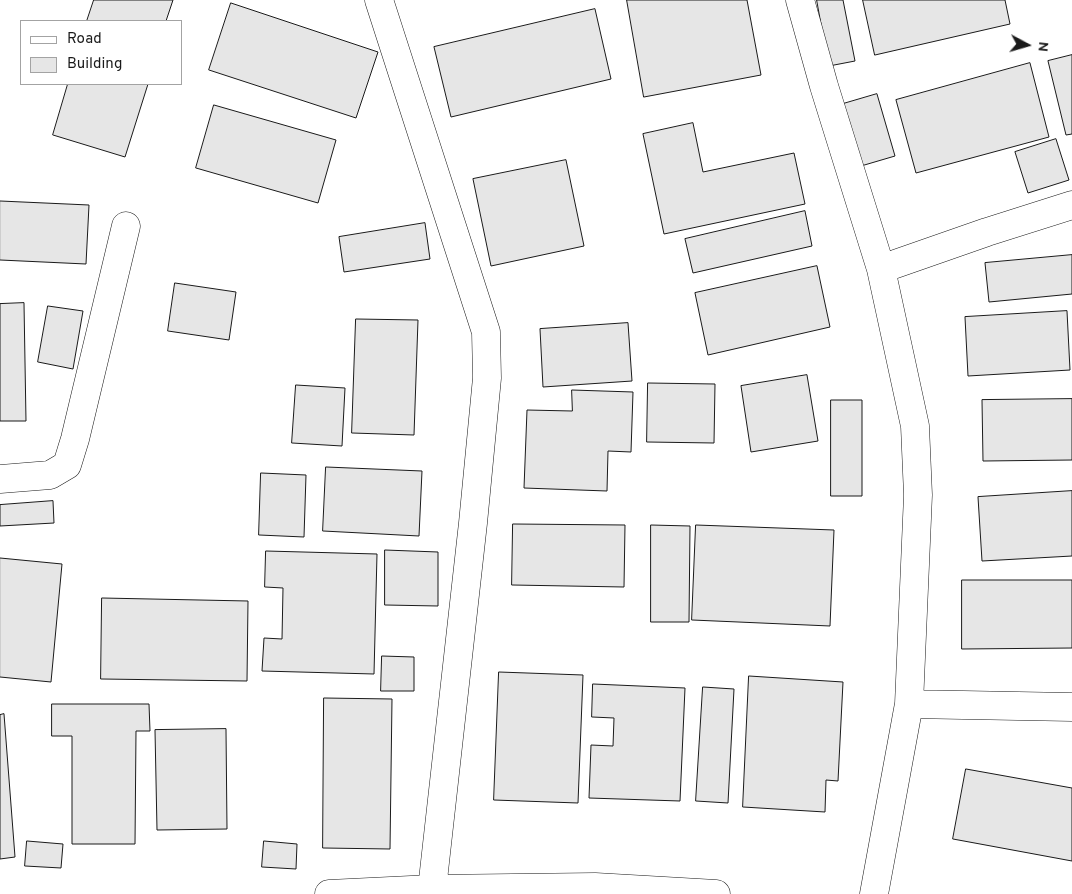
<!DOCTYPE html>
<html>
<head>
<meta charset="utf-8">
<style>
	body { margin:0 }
	#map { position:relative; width:1072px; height:894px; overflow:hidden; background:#fff; font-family:Overpass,sans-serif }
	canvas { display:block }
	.legend { position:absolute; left:20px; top:20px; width:162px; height:65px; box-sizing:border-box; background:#fff; border:1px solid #a3a3a3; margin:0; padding:6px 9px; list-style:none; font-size:15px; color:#1a1a1a }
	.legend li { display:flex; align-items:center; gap:10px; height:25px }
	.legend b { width:25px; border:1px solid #a3a3a3 }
	.north { position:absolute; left:1002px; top:20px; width:50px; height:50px; -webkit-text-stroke:4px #fff; paint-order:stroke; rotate:96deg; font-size:14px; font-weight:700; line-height:20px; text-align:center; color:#1a1a1a }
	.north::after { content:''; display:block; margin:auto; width:18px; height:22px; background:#1a1a1a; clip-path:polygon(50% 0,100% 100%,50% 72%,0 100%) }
</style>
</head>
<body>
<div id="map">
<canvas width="1072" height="894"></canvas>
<ul class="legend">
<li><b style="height:6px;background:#fff"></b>Road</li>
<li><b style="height:14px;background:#e6e6e6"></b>Building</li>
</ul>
<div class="north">N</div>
</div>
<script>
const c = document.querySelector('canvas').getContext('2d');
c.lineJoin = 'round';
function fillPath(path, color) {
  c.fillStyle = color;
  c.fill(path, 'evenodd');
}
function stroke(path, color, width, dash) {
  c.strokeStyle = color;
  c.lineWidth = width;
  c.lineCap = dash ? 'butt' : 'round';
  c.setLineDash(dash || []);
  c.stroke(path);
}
const building = new Path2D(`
	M 94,0 L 173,0 L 166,21 L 87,21 Z
	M 627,0 L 747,0 L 761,75 L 644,97 Z
	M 817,0 L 843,0 L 855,61 L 829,66 Z
	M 863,0 L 1005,0 L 1010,24 L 875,55 Z
	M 231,3 L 378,52 L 356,118 L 209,70 Z
	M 595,9 L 611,79 L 451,117 L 434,47 Z
	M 1072,55 L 1072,134 L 1066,135 L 1048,61 Z
	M 1030,63 L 1049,137 L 916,173 L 896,100 Z
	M 68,84 L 148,84 L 125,157 L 53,135 Z
	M 877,94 L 895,156 L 861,166 L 843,104 Z
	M 214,105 L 336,140 L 318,203 L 196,168 Z
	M 693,123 L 703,172 L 794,153 L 805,204 L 664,234 L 643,134 Z
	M 1056,139 L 1069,180 L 1028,193 L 1015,152 Z
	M 566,160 L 584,246 L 491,266 L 473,179 Z
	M 0,201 L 89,205 L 86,264 L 0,260 Z
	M 805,211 L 812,246 L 693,273 L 685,239 Z
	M 425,223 L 430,259 L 344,272 L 339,237 Z
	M 1072,255 L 1072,294 L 989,302 L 985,263 Z
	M 817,266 L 830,327 L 708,355 L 695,293 Z
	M 175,283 L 236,292 L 229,340 L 168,331 Z
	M 24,303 L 26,421 L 0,421 L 0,304 Z
	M 48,306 L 83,311 L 73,369 L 38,362 Z
	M 1067,311 L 1070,370 L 968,376 L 965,317 Z
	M 356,319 L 418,320 L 414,435 L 352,433 Z
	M 628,323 L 632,381 L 543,387 L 540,329 Z
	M 807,375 L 818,441 L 751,452 L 741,386 Z
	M 648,383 L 715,384 L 714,443 L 647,442 Z
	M 296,385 L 345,388 L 342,446 L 292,443 Z
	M 572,390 L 633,392 L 631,452 L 608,451 L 607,491 L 524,488 L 527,410 L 572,411 Z
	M 1072,399 L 1072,460 L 983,461 L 982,400 Z
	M 831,400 L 862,400 L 862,496 L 831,496 Z
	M 326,467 L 422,471 L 419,536 L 323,531 Z
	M 261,473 L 306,475 L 304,537 L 259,535 Z
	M 1072,491 L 1072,556 L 982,561 L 978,497 Z
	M 53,501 L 54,523 L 0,526 L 0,505 Z
	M 513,524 L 625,525 L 624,587 L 512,585 Z
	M 651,525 L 690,526 L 689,622 L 651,622 Z
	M 696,525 L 834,530 L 830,626 L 692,620 Z
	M 385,550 L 438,552 L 438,606 L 385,605 Z
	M 266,551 L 377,554 L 374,674 L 262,671 L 264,638 L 282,639 L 283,588 L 265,587 Z
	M 0,558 L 62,564 L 51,682 L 0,677 Z
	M 962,580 L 1072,580 L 1072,648 L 962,649 Z
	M 102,598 L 248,601 L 247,681 L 101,679 Z
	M 382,656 L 414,657 L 414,691 L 381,691 Z
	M 499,672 L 583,675 L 578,803 L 494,800 Z
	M 749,676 L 843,682 L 838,781 L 826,780 L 825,812 L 743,807 Z
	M 593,684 L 685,688 L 680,801 L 589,798 L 591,745 L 613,746 L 614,718 L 592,717 Z
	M 703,687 L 734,689 L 728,803 L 696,801 Z
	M 324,698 L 392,699 L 390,849 L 323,848 Z
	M 52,704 L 149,704 L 150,731 L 136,731 L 135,844 L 72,844 L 72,736 L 52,736 Z
	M 4,714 L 15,857 L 0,859 L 0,715 Z
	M 226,729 L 227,829 L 157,830 L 155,730 Z
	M 966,769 L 1072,788 L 1072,861 L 953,839 Z
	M 27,841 L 63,844 L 61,868 L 25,866 Z
	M 264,841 L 297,844 L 296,869 L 262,867 Z`);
const street = new Path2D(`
	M 379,0 L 486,332 L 487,378 L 473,523 L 432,889
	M 800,0 L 824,86 L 881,269 L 915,426 L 918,495 L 909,704 L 874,894
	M 881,269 L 987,232 L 1072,205
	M 0,479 L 50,475 L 67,465 L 75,439 L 126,226
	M 909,704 L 1072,707
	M 329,894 L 432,889 L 595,887 L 716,894`);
fillPath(building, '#e6e6e6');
stroke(building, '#1a1a1a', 1);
stroke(street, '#1a1a1a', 29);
stroke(street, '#fff', 28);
</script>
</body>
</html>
